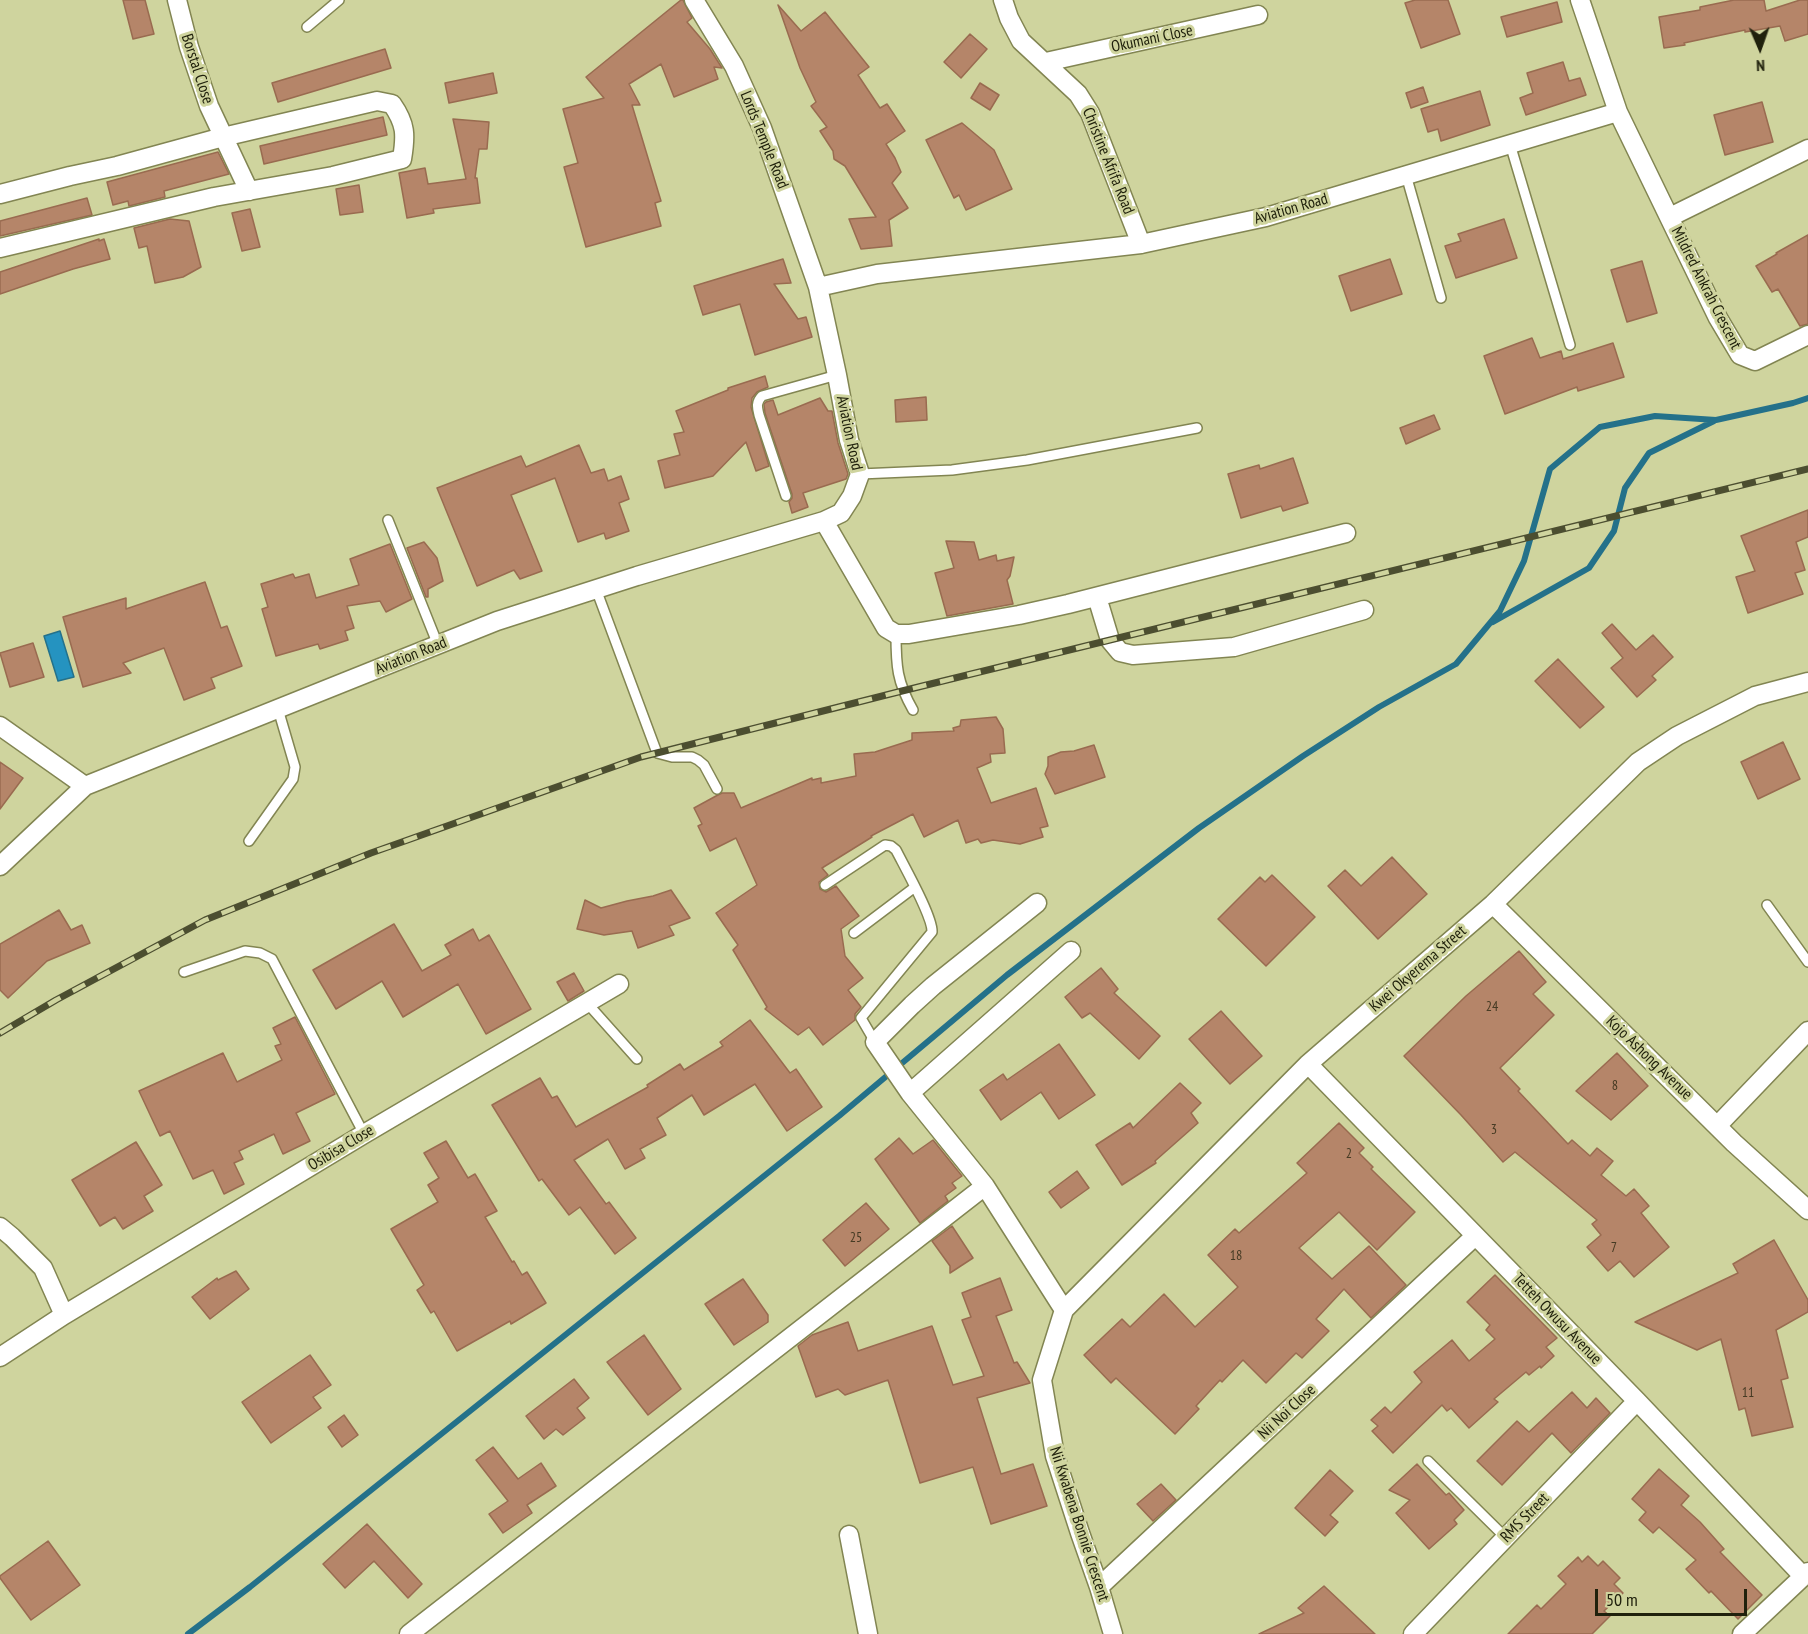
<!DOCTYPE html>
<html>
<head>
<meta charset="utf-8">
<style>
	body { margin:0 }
	#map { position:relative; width:1808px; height:1634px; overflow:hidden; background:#cfd49e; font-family:"PT Sans Narrow",sans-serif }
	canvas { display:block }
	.north { position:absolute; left:1730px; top:18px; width:60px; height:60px; -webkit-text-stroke:4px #cfd49e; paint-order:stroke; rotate:178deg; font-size:16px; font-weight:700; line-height:24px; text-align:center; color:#20210c }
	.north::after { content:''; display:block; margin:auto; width:21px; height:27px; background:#20210c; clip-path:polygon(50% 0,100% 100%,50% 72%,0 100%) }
	.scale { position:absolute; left:1595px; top:1589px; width:152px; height:27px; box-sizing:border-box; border:3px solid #20210c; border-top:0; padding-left:8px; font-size:18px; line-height:21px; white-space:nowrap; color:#20210c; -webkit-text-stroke:4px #cfd49e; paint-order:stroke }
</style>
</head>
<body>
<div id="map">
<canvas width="1808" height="1634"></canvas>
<div class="north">N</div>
<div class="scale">50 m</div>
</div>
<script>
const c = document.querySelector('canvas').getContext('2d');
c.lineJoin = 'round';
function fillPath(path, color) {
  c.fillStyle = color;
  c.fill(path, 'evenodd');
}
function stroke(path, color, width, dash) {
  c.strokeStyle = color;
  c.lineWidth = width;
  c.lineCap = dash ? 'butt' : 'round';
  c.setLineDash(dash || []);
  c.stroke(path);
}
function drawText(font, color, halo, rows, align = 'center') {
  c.font = font + ' "PT Sans Narrow",sans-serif';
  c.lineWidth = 6;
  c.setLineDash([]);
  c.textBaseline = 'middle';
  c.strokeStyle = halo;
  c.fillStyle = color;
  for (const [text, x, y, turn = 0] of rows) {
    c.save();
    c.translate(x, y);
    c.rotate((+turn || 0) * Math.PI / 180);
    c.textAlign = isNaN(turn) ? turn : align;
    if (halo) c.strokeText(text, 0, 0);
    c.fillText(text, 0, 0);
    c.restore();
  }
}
const water = new Path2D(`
	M 60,631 L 74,677 L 58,681 L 44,636 Z`);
const stream = new Path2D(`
	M 1493,622 L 1589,568 L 1614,531 L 1625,488 L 1649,453 L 1714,421
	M 188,1634 L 250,1587 L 839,1116 L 1007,975 L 1199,828 L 1303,756 L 1379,707 L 1456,664 L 1500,611 L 1524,561 L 1550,469 L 1600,427 L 1655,416 L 1716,420 L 1793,403 L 1808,398`);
const building = new Path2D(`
	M 123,0 L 145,0 L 154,34 L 133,39 Z
	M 681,0 L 683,0 L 692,18 L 687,22 L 710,49 L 722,68 L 714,67 L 718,79 L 674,97 L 661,64 L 629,84 L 640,105 L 632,105 L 661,201 L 655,203 L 661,226 L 586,247 L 564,167 L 578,163 L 563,109 L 604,98 L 586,77 Z
	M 1415,0 L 1448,0 L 1460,34 L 1421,48 L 1405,3 Z
	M 1734,0 L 1764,0 L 1766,11 L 1800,0 L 1808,0 L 1808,34 L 1785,41 L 1780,26 L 1745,32 L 1745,30 L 1684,43 L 1685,45 L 1664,48 L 1659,17 L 1700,10 L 1700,7 Z
	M 1557,2 L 1562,22 L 1507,37 L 1501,17 Z
	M 778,5 L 801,31 L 825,12 L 869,67 L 858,75 L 880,108 L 887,104 L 905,131 L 886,144 L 895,158 L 901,172 L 892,183 L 908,208 L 889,220 L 892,246 L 861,249 L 849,219 L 876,217 L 845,166 L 834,159 L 833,151 L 820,131 L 827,127 L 811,106 L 816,102 L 800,68 Z
	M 970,34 L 987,49 L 961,78 L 944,62 Z
	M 385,49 L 391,68 L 278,102 L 272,83 Z
	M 1563,62 L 1569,81 L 1580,78 L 1586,95 L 1526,115 L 1520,98 L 1533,93 L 1527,73 Z
	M 493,73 L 497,93 L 449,103 L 445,83 Z
	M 980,83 L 999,95 L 990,110 L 971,98 Z
	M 1423,87 L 1428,102 L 1411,108 L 1406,93 Z
	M 1480,91 L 1490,125 L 1441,141 L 1438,129 L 1428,132 L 1421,109 Z
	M 1762,102 L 1773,142 L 1725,155 L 1714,115 Z
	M 383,117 L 387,135 L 264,164 L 260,146 Z
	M 453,119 L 489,122 L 487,149 L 479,149 L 475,178 L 477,178 L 480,203 L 433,209 L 434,213 L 407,218 L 399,173 L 425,168 L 428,184 L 466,179 Z
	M 962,123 L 994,150 L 1012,189 L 966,210 L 959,195 L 954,198 L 926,140 Z
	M 218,152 L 229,174 L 164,191 L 165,197 L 129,206 L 128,201 L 113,205 L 107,182 Z
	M 359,185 L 363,212 L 340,215 L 336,189 Z
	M 87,198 L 92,215 L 0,236 L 0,221 Z
	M 250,209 L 260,247 L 242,251 L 232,213 Z
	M 170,219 L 189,221 L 201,267 L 183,277 L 155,283 L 147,246 L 139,248 L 134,228 Z
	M 1504,219 L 1517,258 L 1456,278 L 1445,246 L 1461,241 L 1458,234 Z
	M 1808,235 L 1808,324 L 1800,326 L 1778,289 L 1772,292 L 1756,266 L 1777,254 L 1776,253 Z
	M 99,239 L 99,241 L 104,239 L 110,259 L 73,269 L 0,294 L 0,272 Z
	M 783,259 L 791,283 L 774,284 L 798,319 L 806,317 L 812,337 L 755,355 L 740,304 L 703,315 L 694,286 Z
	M 1390,259 L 1402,294 L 1351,311 L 1339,276 Z
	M 1642,261 L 1657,313 L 1627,322 L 1611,270 Z
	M 1532,338 L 1540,358 L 1561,351 L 1563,359 L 1613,343 L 1624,377 L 1578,391 L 1577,387 L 1505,414 L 1484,356 Z
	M 765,376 L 768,387 L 757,392 L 752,398 L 751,407 L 769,466 L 756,471 L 746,442 L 713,476 L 665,488 L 658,461 L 680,455 L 674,434 L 684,432 L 676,411 L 728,390 L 728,388 Z
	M 926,397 L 927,420 L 896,422 L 895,400 Z
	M 820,398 L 828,411 L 832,411 L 838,443 L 848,474 L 846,479 L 803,493 L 808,507 L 792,513 L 789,502 L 792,498 L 792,494 L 765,413 L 764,404 L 766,402 L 773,400 L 778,415 Z
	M 1434,415 L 1440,429 L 1406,444 L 1400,428 Z
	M 579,445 L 591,473 L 604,469 L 608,481 L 621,476 L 629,499 L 619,503 L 629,531 L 606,539 L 604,533 L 578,542 L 555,478 L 511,495 L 542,571 L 520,579 L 514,570 L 477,586 L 437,488 L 521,456 L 526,467 Z
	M 1293,458 L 1308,503 L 1283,511 L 1281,506 L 1241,518 L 1228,474 L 1259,465 L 1260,469 Z
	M 1808,510 L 1808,537 L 1796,542 L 1805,570 L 1795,573 L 1803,594 L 1748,613 L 1736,577 L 1755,571 L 1741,536 Z
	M 946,541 L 974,542 L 979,560 L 996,555 L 997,561 L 1014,557 L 1010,576 L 1007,580 L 1013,604 L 947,616 L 935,573 L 954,568 Z
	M 424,542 L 437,558 L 443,581 L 428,589 L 428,597 L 426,597 L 407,548 Z
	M 390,544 L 412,599 L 386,612 L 380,601 L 347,606 L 354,628 L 345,631 L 348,640 L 320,649 L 318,644 L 276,656 L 262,609 L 268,607 L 261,584 L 293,574 L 295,578 L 309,574 L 316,598 L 359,585 L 350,559 Z
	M 205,582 L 221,628 L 227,626 L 242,666 L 211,678 L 215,688 L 184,700 L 164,648 L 123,663 L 131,673 L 83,687 L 63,617 L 126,598 L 126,609 Z
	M 1612,624 L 1636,650 L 1653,635 L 1673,657 L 1652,676 L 1656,680 L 1637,697 L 1611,668 L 1623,658 L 1602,633 Z
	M 33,643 L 44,677 L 10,687 L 0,653 Z
	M 1558,659 L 1604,707 L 1580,728 L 1535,681 Z
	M 996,717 L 1003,729 L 1005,753 L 990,754 L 991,762 L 977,768 L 991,803 L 1036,788 L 1048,826 L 1040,828 L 1043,837 L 1020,844 L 993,840 L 981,843 L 978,839 L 966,843 L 958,820 L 924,837 L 913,814 L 871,836 L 872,837 L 822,868 L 828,875 L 819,882 L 820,889 L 826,892 L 836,886 L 859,916 L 841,929 L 845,956 L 863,978 L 848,990 L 861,1007 L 855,1014 L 855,1020 L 823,1045 L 809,1027 L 798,1035 L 765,1009 L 767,1007 L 733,950 L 738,945 L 716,913 L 757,885 L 736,838 L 710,851 L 698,826 L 702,824 L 694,808 L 716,796 L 722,793 L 734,793 L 741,808 L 812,778 L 812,780 L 821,778 L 821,783 L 856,776 L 854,754 L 875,752 L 912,740 L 912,733 L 954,731 L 953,728 L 960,726 L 961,720 Z
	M 1783,742 L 1800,779 L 1758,799 L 1741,762 Z
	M 1094,745 L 1105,777 L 1055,794 L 1045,774 L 1048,766 L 1048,757 L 1061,752 L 1074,751 Z
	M 0,762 L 23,778 L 0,809 Z
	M 1392,857 L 1427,894 L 1378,939 L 1328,886 L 1345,870 L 1361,886 Z
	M 1272,875 L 1315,917 L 1266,966 L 1218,919 L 1260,877 L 1265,882 Z
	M 671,890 L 690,918 L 669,926 L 674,935 L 638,948 L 632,931 L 604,935 L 577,929 L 585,900 L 601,908 L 627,901 L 653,896 Z
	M 59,910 L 71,930 L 82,925 L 90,943 L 47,961 L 8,998 L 0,990 L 0,944 Z
	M 394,924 L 422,971 L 451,955 L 445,945 L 473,929 L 479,941 L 489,935 L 531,1009 L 486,1034 L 458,984 L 403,1017 L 382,981 L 336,1009 L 313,970 Z
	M 1519,951 L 1546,982 L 1533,994 L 1554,1015 L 1500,1068 L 1520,1089 L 1518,1091 L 1568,1144 L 1572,1140 L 1590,1156 L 1597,1148 L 1613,1161 L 1601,1175 L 1626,1196 L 1634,1189 L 1649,1206 L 1641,1213 L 1669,1247 L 1634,1277 L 1620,1261 L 1608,1271 L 1587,1247 L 1601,1235 L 1592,1224 L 1597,1220 L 1515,1152 L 1503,1162 L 1461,1115 L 1404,1056 L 1466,996 Z
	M 1101,968 L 1118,989 L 1114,993 L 1160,1036 L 1139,1059 L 1090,1013 L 1082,1018 L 1065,997 Z
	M 574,973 L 584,991 L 568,1001 L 557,982 Z
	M 1221,1011 L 1262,1056 L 1230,1084 L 1189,1039 Z
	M 295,1017 L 335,1094 L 296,1113 L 310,1141 L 283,1154 L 274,1134 L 239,1151 L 243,1159 L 234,1163 L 244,1184 L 224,1194 L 213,1170 L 193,1179 L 170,1131 L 160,1136 L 139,1091 L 223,1053 L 237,1082 L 282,1060 L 275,1046 L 281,1044 L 273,1028 Z
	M 750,1020 L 790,1073 L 796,1069 L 822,1107 L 787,1131 L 755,1084 L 704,1115 L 692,1095 L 657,1118 L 666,1135 L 640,1149 L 645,1158 L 625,1169 L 608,1139 L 574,1160 L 606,1204 L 609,1202 L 636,1238 L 615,1254 L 580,1207 L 569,1215 L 542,1179 L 539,1181 L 492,1105 L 540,1078 L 552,1098 L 557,1096 L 576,1127 L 648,1087 L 647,1085 L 680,1064 L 684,1070 L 723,1046 L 720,1042 Z
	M 1059,1044 L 1095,1095 L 1059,1119 L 1041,1092 L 1001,1120 L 980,1090 L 1003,1074 L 1007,1080 Z
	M 1617,1053 L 1648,1086 L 1611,1120 L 1576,1091 Z
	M 1180,1083 L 1201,1103 L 1191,1113 L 1198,1123 L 1155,1161 L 1156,1163 L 1122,1185 L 1096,1145 L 1130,1123 L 1133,1128 Z
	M 1339,1123 L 1364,1148 L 1359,1153 L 1373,1167 L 1371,1169 L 1415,1212 L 1377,1250 L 1339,1212 L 1299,1248 L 1332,1279 L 1369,1246 L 1406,1285 L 1371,1318 L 1344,1289 L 1316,1319 L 1329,1331 L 1302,1358 L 1296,1353 L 1266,1383 L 1243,1360 L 1222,1382 L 1220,1380 L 1196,1406 L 1199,1409 L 1175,1434 L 1116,1378 L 1111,1383 L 1084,1355 L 1122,1319 L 1130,1327 L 1164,1294 L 1195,1327 L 1238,1287 L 1208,1255 L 1235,1229 L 1239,1233 L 1307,1173 L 1297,1163 Z
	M 899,1138 L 913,1154 L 933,1140 L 962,1176 L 952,1183 L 956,1188 L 945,1196 L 948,1201 L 920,1223 L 875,1159 Z
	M 446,1141 L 468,1178 L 475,1174 L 497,1211 L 485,1217 L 512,1262 L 514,1261 L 522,1275 L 527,1272 L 546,1303 L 511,1324 L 510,1321 L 457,1351 L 434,1311 L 431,1313 L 417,1290 L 424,1285 L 391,1229 L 438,1202 L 428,1185 L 439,1178 L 424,1153 Z
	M 136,1142 L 162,1185 L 144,1196 L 153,1211 L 123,1229 L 115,1217 L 100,1226 L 72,1180 Z
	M 1077,1171 L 1089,1188 L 1061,1208 L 1049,1192 Z
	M 866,1203 L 889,1229 L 845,1266 L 823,1240 Z
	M 952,1226 L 973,1258 L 950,1273 L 950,1266 L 932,1241 Z
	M 1774,1240 L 1808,1300 L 1808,1312 L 1776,1330 L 1788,1378 L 1781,1380 L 1793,1427 L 1752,1436 L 1745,1408 L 1739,1410 L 1721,1339 L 1697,1350 L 1635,1322 L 1738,1273 L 1733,1264 Z
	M 236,1271 L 249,1289 L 210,1319 L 192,1297 L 217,1278 L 218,1280 Z
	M 1495,1275 L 1557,1338 L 1546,1347 L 1554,1356 L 1541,1368 L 1540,1366 L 1529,1375 L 1526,1372 L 1494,1399 L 1498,1402 L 1469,1428 L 1451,1408 L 1447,1411 L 1442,1405 L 1393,1453 L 1372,1431 L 1378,1426 L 1371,1420 L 1385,1407 L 1391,1413 L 1422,1382 L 1414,1372 L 1452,1340 L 1469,1361 L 1495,1339 L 1486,1330 L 1490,1325 L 1467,1302 Z
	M 1000,1278 L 1012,1310 L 996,1316 L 1014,1363 L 1017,1362 L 1030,1383 L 977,1398 L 1001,1474 L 1033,1464 L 1047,1506 L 991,1524 L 973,1467 L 920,1483 L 888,1380 L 845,1395 L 838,1389 L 816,1397 L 798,1346 L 812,1335 L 848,1322 L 858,1351 L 932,1326 L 953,1385 L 984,1376 L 962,1320 L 971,1317 L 962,1293 Z
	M 743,1279 L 768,1315 L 768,1322 L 734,1345 L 705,1304 Z
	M 644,1335 L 681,1389 L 648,1415 L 607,1362 Z
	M 310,1355 L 331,1385 L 313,1397 L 321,1408 L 271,1443 L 242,1402 Z
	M 574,1379 L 589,1398 L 577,1408 L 585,1418 L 563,1435 L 556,1429 L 544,1439 L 526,1416 Z
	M 1572,1392 L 1587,1408 L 1596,1398 L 1610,1413 L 1571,1453 L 1552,1433 L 1502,1485 L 1477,1461 L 1517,1421 L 1529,1432 Z
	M 344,1415 L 358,1435 L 342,1447 L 328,1427 Z
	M 493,1447 L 518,1479 L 541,1463 L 556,1486 L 527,1505 L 532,1513 L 503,1533 L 489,1514 L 508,1501 L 476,1460 Z
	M 1417,1464 L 1446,1495 L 1449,1493 L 1464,1510 L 1454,1520 L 1457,1524 L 1429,1549 L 1396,1513 L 1410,1500 L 1389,1490 Z
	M 1659,1469 L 1689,1496 L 1681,1505 L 1700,1522 L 1724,1549 L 1720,1552 L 1762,1595 L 1738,1619 L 1711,1591 L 1709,1593 L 1686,1569 L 1696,1560 L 1659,1527 L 1653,1533 L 1639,1520 L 1646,1512 L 1632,1499 Z
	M 1330,1470 L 1353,1491 L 1330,1515 L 1338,1522 L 1325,1536 L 1295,1508 Z
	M 1161,1484 L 1176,1500 L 1153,1521 L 1137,1504 Z
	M 367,1524 L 422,1584 L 408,1598 L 374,1561 L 345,1588 L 323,1564 Z
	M 48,1541 L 80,1585 L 31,1620 L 0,1578 L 0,1576 Z
	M 1588,1556 L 1598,1566 L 1603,1561 L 1620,1578 L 1614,1584 L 1623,1593 L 1604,1611 L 1610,1616 L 1592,1634 L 1508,1634 L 1537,1605 L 1541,1609 L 1566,1584 L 1558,1576 L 1578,1557 L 1582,1562 Z
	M 1324,1586 L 1375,1634 L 1259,1634 L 1304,1613 L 1298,1608 Z`);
const service = new Path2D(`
	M 307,27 L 339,0
	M 1510,144 L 1570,345
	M 1406,175 L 1441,298
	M 860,474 L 952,470 L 1027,460 L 1197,428
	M 786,496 L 759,415 C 757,407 756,402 762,396 L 837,375
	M 388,520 L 438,645
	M 596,589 L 657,753 L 672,757 L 692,757 L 698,760 L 704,765 L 717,789
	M 896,634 C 896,666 897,682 913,710
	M 249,841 L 293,779 L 295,767 L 278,709
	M 825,885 L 885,845 L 891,846 L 896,850 C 904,866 933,917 932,932 L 861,1018 L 875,1042
	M 1767,905 L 1808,962
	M 854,933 L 915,887
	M 184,972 L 245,951 L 260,953 L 272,959 L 364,1134
	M 587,1003 L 637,1059
	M 1428,1461 L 1506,1538`);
const minor = new Path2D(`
	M 177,0 L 189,47 L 209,106 L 249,191
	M 1003,0 L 1009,18 L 1021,41 L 1078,94 L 1090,113 L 1141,244
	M 1580,0 L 1618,112 L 1718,318 L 1740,355 L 1755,361 L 1808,335
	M 1046,62 L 1258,15
	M 0,194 L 70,176 L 117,166 L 223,137 L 377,101 L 392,104 C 406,124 406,135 402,159 L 333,176 L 214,197 L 0,248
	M 1670,217 L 1808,149
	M 818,287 L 877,274 L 1141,244 L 1266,217 L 1618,112
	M 824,521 L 886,628 L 896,634 L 909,634 L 1019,615 L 1068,604 L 1346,533
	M 1097,597 L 1110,640 L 1120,652 L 1133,655 L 1234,647 L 1364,610
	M 0,726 L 85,786
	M 0,866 L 85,786 L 497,621 L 637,576 L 824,521 L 841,513 L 852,496 L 860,474 L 849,440 L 837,375 L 818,287 L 762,128 L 734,66 L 694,0
	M 1037,903 L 933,986 L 912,1005 L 875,1042 L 910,1093 L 985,1186 L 1064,1310
	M 1493,904 L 1734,1143 L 1808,1210
	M 1308,1064 L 1637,1401 L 1803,1576
	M 910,1093 L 1071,951
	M 1718,1125 L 1808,1031
	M 0,1227 L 12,1237 L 43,1268 L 64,1315
	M 0,1357 L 64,1315 L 364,1134 L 619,984
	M 849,1535 L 868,1634
	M 1099,1587 L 1475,1236
	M 409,1634 L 985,1186
	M 1113,1634 L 1099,1587 L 1080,1533 L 1055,1456 L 1042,1380 L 1064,1310 L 1308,1064 L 1493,904 L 1638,762 L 1677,736 L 1755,696 L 1808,682
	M 1413,1634 L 1637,1401
	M 1742,1634 L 1808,1572`);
const rail = new Path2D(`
	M 0,1033 L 56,1000 L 205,920 L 371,853 L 641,757 L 902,691 L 1808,469`);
const numberNames = [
	["24",1492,1007],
	["8",1615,1086],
	["3",1494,1130],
	["2",1349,1154],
	["25",856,1238],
	["7",1614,1248],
	["18",1236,1256],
	["11",1748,1393]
];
const streetNames = [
	["Okumani Close",1152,39,-12],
	["Borstal Close",197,69,72],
	["Lords Temple Road",764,140,68],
	["Christine Afrifa Road",1108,161,68],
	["Aviation Road",1291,209,-16],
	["Mildred Ankrah Crescent",1706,288,63],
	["Aviation Road",849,433,78],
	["Aviation Road",411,656,-22],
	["Kwei Okyerema Street",1418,969,-41],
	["Kojo Ashong Avenue",1649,1058,44],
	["Osibisa Close",341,1148,-31],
	["Tetteh Owusu Avenue",1557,1319,46],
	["Nii Noi Close",1287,1412,-43],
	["RMS Street",1525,1518,-46],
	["Nii Kwabena Bonnie Crescent",1079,1524,72]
];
fillPath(water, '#2593c0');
stroke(water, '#24718a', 1.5);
stroke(stream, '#24718a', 6);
fillPath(building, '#b58569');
stroke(building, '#996b50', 1.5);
stroke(service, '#828552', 12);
stroke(minor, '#828552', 21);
stroke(service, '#fff', 9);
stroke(minor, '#fff', 18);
stroke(rail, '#4c4e30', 7);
stroke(rail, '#cfd49e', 4.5, [14]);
drawText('14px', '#453a23', null, numberNames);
drawText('16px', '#20210c', '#cfd49e', streetNames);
</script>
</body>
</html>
